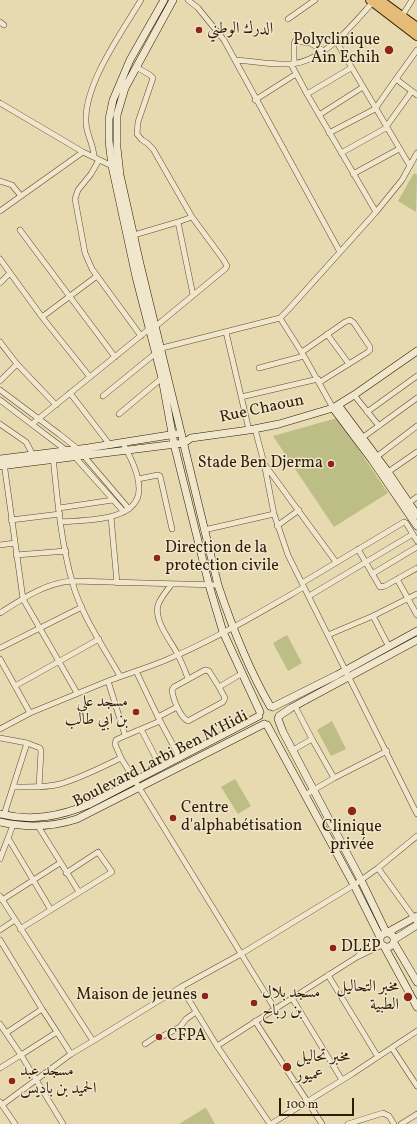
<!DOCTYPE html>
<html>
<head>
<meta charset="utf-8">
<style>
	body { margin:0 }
	#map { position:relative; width:417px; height:1124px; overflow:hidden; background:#e7d9b0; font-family:Vollkorn,serif }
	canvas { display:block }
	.scale { position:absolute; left:279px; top:1098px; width:75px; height:18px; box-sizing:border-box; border:2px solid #301c05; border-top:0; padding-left:5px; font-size:12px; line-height:14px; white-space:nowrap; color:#301c05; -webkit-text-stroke:3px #efe6cc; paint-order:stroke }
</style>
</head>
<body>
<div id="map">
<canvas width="417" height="1124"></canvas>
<div class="scale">100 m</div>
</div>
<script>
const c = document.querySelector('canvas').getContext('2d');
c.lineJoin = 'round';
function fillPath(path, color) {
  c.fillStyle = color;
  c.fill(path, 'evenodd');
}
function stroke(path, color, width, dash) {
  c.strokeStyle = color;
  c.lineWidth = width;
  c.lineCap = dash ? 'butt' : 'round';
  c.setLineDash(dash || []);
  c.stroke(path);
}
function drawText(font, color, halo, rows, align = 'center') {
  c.font = font + ' Vollkorn,Amiri,serif';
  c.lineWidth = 3;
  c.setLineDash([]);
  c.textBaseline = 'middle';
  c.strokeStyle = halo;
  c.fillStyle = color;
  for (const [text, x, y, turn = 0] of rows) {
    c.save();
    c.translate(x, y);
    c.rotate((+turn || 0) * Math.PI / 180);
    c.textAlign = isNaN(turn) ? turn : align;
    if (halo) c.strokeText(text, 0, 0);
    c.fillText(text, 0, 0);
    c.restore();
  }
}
const green = new Path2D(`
	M 414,173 L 417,175 L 416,212 L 398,201 Z
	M 337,418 L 388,493 L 334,527 L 273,436 Z
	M 287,635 L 302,663 L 288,671 L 273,643 Z
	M 332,721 L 346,749 L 331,756 L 317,730 Z
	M 235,779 L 251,806 L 238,814 L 221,787 Z
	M 206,1108 L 215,1124 L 179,1124 L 205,1108 Z`);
const street = new Path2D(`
	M 188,0 L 198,8 L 224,40 L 340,252
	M 402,16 L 412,0
	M 288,19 L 315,0
	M 0,22 L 4,25
	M 336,41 L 410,166
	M 417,50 L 396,79 L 417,95
	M 235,60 C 253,61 272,65 290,64 C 324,62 352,25 373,2
	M 294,63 L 294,44 L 295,41 L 310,43 L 324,51
	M 291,64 L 307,94 L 376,212
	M 136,67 L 150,75 L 153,78 L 138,122 L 137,134 L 142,140 L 147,143 L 153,149 L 192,217 L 223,259 L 227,266 L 225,269 L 156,326
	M 307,94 L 351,68
	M 255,100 L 296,74
	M 0,103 L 83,152 L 112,166
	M 319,115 L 363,87
	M 386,127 L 412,91
	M 329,133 L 375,109 L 396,79
	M 341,153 L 386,128
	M 94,157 C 94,145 86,134 86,122 C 84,84 122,32 141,0
	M 99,160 L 91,174 L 78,190 L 75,199 L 85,253 L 92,269 L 141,336
	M 353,174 L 399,149
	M 0,181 L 12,185 L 21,196
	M 0,211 L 83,152
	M 192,217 L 178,222 L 193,295
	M 20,230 L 115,357
	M 134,235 L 178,222
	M 0,259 L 42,317 L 90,377
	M 0,283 L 10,273
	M 42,317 L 97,276
	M 280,318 L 304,356 L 333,408
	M 226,332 L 249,430
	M 327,334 L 349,364
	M 0,342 L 17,364 L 56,405
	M 302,352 L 345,322 L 350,320 L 354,323 L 370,347 L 370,350 L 368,352 L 320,382
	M 259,368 L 304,356
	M 0,381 L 17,364
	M 0,390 L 59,434 L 78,449 L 129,509
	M 70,393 L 110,445
	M 354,395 L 379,426
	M 103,396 L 162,348 L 280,318 L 288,310 L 376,212 L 402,180 L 417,153
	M 241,397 L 318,379
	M 0,400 L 75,457 L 124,512
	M 367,412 L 417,376
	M 119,414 L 162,378
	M 0,424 L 26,442 L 33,455
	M 32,424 L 149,329
	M 255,429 L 264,463 L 274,514 L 288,555 L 417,814
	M 362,438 L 417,398
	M 53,457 C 57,496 61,543 72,581 C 81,615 103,646 120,676
	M 375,458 L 417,426
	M 4,463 L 23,599 L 77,693
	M 265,465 L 336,562
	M 388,472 L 417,452
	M 138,479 L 158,475 L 160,476 L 172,529
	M 406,505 L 417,497
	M 59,508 L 113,500
	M 111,517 L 117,583
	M 11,520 L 60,514
	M 61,522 C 84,520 139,522 139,489 C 139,473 130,457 123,443
	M 277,526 L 299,510
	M 204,530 L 274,514
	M 0,545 L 15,543
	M 358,549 L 380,587 L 385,586 L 417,568
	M 16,555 L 66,551
	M 372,574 L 417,547
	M 397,579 L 417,615
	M 302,583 L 404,522 L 406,523 L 417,541
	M 172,584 C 167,590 161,597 158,605 C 154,621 170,640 177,653 C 181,661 185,670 188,679
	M 309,596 L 413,534
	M 0,613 C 22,599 45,583 72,581 L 218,585
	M 373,616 L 389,647
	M 328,635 L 373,616 L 417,594
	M 0,648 L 82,607
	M 0,659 L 30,713
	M 136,671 L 158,717 L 180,758
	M 108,681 C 127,674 147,668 166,660 C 214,640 259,613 304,587
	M 15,686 L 99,639
	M 219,687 L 225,698 L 223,702 L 188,721 C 180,717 173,699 172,690 L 174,687 L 205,670 L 209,671 L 219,687 L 241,674
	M 295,706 L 312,739
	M 158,717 L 177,707
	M 160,721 L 120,738 L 116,740 L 115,744 L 121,758 L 275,1009 L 357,957 L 382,945
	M 0,729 L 30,713 L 108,681 L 125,735
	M 141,729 L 161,768
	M 0,738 L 27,743 L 40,748 L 41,751 L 39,787
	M 293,750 L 312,739 L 334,778
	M 13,787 C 29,787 45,788 60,784 C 81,778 102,767 121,758
	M 305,795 L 334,778 L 387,751
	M 4,815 L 27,743
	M 38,826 L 79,892
	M 8,838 L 51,910
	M 0,859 L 13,825
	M 378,868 L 417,922
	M 0,896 L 93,1041 L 181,987 L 241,954 L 354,885 L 378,868 L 417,836
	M 2,900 L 60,863
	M 20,929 L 112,872 L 98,852 L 66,873
	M 0,930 L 15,920
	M 0,940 L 42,1009 L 6,1033 L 0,1024
	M 358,956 L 361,952 L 380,939
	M 328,975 L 378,1057
	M 181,987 L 217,1046 L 270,1124
	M 292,998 L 342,1080
	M 255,1021 L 322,1124
	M 57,1032 L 71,1054
	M 6,1033 L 21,1055 L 57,1032 L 42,1009
	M 145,1044 L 157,1036 L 161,1037 L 180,1027 L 186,1019 L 196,1012
	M 217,1046 L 275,1009
	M 392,1048 L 417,1086
	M 0,1068 L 21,1055 L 63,1124
	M 0,1102 L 15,1124
	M 2,1105 L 71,1054 L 93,1041
	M 271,1124 L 352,1074 L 417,1031
	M 348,1124 L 383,1113 L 389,1116 L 394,1124
	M 401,1124 L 417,1114`);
const secondary = new Path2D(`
	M 164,0 L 130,60 L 113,100 L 109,119 L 109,141 L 112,166 L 136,277 L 162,378 L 174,444 L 209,585 L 223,632 L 260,712
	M 173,0 L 125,88 L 117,115 L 117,148 L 120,175 L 140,264 L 218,585 C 232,627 248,668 270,706
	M 338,405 L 388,472 L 417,515
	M 333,408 L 372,460 L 417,526
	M 0,459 L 88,448 L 176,434
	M 0,466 L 184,443 L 191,438 L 249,430 L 279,424 L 333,408 L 354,395 L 417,351
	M 273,707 L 337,675 L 417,631
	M 279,716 L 291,708 L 417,640
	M 278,719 L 283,732 L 361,880 L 386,932
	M 267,725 L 354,885 L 380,937
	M 0,814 C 32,822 61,816 90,804 L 259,716
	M 0,822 C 26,828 52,827 77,819 L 264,724
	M 388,932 L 417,916
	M380 940a7 7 0 1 1 14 0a7 7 0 1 1-14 0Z
	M 395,939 L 417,925
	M 394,943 L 417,982
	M 384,946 L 417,1007`);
const primary = new Path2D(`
	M 370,0 L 417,36
	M 380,0 L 417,27`);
const markers = [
	[199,30,4,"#8f2418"],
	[389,50,5,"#8f2418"],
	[331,464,4,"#8f2418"],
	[157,558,4,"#8f2418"],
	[136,712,4,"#8f2418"],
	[352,811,5,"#8f2418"],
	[173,818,4,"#8f2418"],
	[333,948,4,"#8f2418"],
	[205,996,4,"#8f2418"],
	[408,997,5,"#8f2418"],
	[254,1003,4,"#8f2418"],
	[159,1037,4,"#8f2418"],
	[287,1067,5,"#8f2418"],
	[12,1081,4,"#8f2418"]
];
const poiNames = [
	["الدرك الوطني",207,30],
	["Polyclinique",380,41,"right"],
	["Ain Echih",380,59,"right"],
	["Stade Ben Djerma",323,464,"right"],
	["Direction de la",165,549],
	["protection civile",165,567],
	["مسجد علي",128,703,"right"],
	["بن ابي طالب",128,721,"right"],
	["Centre",181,809],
	["d'alphabétisation",181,827],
	["Clinique",352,828,"center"],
	["privée",352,846,"center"],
	["DLEP",341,948],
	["مخبر التحاليل",399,988,"right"],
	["الطبية",399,1006,"right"],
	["مسجد بلال",262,994],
	["بن رباح",262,1012],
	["Maison de jeunes",197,996,"right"],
	["CFPA",167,1037],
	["مخبر تحاليل",296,1058],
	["عميور",296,1076],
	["مسجد عبد",20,1072],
	["الحميد بن باديس",20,1090]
];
const streetNames = [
	["Rue Chaoun",262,410,-12],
	["Boulevard Larbi Ben M'Hidi",161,760,-27]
];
fillPath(green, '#bdbd86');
stroke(street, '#5e4b30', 6);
stroke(secondary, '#301c05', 8);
stroke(primary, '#301c05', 10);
stroke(street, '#efe6cc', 5);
stroke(secondary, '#efe6cc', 7);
stroke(primary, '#e4bc78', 8);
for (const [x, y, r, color] of markers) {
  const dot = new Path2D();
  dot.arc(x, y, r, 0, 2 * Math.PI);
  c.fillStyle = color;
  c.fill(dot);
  stroke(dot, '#efe6cc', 1.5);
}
drawText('16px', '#301c05', '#efe6cc', poiNames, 'left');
drawText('16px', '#301c05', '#efe6cc', streetNames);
</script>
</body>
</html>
